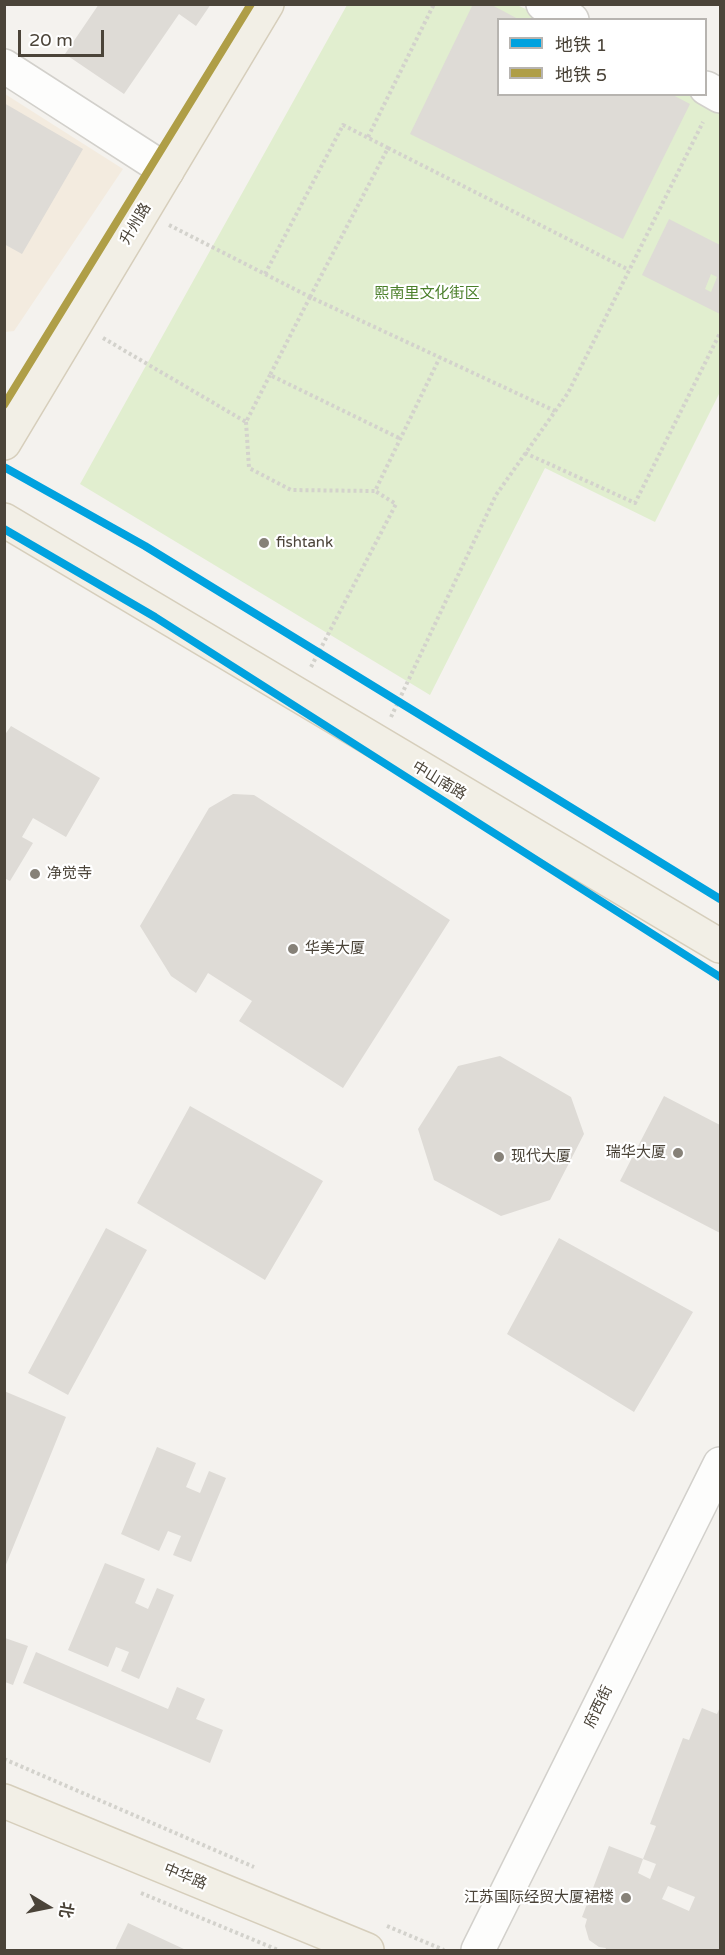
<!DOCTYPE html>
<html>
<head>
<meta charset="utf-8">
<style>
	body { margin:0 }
	#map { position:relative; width:725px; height:1955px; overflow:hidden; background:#f4f2ee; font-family:"Varela Round","Noto Sans SC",sans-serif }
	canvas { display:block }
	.frame { position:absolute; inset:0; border:6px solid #4b4439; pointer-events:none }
	.legend { position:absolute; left:497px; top:18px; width:210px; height:78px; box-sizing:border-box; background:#fff; border:2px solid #b7b4b0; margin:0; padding:8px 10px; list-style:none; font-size:18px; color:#4b4439 }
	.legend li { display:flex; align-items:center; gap:12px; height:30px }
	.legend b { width:30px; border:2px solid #b7b4b0 }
	.north { position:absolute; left:18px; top:1877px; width:60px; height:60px; -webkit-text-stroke:4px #fff; paint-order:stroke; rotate:100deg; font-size:16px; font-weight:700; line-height:24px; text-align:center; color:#4b4439 }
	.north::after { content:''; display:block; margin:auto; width:21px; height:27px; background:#4b4439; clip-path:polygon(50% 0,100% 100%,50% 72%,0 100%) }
	.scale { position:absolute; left:18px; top:30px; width:86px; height:27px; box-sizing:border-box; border:3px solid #4b4439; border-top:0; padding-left:8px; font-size:18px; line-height:21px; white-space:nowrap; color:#4b4439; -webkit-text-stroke:4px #fff; paint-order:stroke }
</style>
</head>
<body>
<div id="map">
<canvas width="725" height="1955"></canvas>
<div class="frame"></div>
<ul class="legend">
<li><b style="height:8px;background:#00a2df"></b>地铁 1</li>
<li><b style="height:8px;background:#af9e47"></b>地铁 5</li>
</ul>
<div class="north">北</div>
<div class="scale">20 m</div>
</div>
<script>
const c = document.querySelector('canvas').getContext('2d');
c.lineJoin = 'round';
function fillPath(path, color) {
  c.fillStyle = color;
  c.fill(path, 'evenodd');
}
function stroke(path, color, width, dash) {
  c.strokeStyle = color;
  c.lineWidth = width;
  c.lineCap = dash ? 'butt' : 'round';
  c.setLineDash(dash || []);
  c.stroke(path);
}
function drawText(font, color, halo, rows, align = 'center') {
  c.font = font + ' "Varela Round","Noto Sans SC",sans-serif';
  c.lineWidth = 4.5;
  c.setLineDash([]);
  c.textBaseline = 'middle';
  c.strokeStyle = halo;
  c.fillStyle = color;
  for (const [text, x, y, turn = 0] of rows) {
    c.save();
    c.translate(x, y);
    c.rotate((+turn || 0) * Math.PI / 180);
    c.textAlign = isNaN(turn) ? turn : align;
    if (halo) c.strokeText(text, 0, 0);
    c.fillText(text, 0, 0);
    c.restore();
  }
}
const commercial = new Path2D(`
	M 5,94 L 123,169 L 14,331 L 5,332 Z`);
const green = new Path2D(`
	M 347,5 L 517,5 L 547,19 L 498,20 L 498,94 L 698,95 L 720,106 L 720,392 L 655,522 L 545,468 L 430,695 L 80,484 Z`);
const building = new Path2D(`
	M 99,4 L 211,4 L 196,26 L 179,14 L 124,94 L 65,54 Z
	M 473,4 L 490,4 L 520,20 L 498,20 L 498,94 L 671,94 L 690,104 L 623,239 L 410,134 Z
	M 4,103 L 83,149 L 22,254 L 4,244 Z
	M 669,219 L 720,245 L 720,314 L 642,275 ZM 711,274 L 717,277 L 711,292 L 705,289 Z
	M 11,726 L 100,778 L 66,837 L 33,818 L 22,837 L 33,843 L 10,881 L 4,878 L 4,736 Z
	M 233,794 L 254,795 L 450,920 L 343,1088 L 239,1021 L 252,1001 L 208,973 L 196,993 L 171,976 L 140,926 L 209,808 Z
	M 500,1056 L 571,1097 L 584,1134 L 550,1200 L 501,1216 L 434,1180 L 418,1129 L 458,1066 Z
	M 664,1096 L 720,1125 L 720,1233 L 620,1181 Z
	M 190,1106 L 323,1181 L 265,1280 L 137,1203 Z
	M 106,1228 L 147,1250 L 68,1395 L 28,1373 Z
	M 559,1238 L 693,1312 L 634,1412 L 507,1334 Z
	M 4,1391 L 66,1417 L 5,1567 L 4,1567 Z
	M 157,1447 L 196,1463 L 186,1487 L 200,1493 L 209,1471 L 226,1478 L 191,1562 L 173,1555 L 181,1536 L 168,1531 L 159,1551 L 121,1534 Z
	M 105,1563 L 145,1579 L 135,1603 L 148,1609 L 157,1588 L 174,1595 L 139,1679 L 121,1671 L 129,1652 L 116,1647 L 108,1667 L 68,1650 Z
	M 5,1638 L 28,1646 L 13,1685 L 5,1682 Z
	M 36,1652 L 168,1709 L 177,1687 L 205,1699 L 196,1719 L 223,1730 L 210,1763 L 23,1683 Z
	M 720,1707 L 720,1950 L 605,1950 L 606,1948 L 599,1947 L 589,1940 L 585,1926 L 587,1919 L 582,1917 L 609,1846 L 643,1859 L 656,1826 L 650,1824 L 683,1738 L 689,1740 L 702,1708 L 717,1714 ZM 643,1859 L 656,1864 L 650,1879 L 638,1873 ZM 668,1886 L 695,1897 L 689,1911 L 662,1899 Z
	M 128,1923 L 186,1950 L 115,1950 Z`);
const path = new Path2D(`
	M 368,137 L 434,4
	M 169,225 L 310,297 L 555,411
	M 265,274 L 343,125 L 388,148
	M 310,297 L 388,148 L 629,270
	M 310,297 L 270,375 L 401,439
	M 103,338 L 246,422 L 270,375
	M 246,422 L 249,468 L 291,490 L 375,491 L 440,357
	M 525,453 L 635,503 L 720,333
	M 311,667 L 396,504 L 375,491
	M 391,717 L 496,495 L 568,393 L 703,122
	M 4,1759 L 254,1867
	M 141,1893 L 278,1950
	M 387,1926 L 444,1950`);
const minor = new Path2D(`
	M 543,4 L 572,20
	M 4,66 L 167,171
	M 706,88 L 720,96
	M 478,1950 L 720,1464`);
const major = new Path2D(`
	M 4,443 L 267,4
	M 4,520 L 720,946
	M 4,1801 L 367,1950`);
const metro1 = new Path2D(`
	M 4,467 L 145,546 L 720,899
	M 4,529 L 155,617 L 720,977`);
const metro2 = new Path2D(`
	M 4,405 L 251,4`);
const markers = [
	[264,543,6,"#868178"],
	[35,874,6,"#868178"],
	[293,949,6,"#868178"],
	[678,1153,6,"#868178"],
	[499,1157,6,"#868178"],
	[626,1898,6,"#868178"]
];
const streetNames = [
	["升州路",136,224,-59],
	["中山南路",439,781,31],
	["府西街",599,1707,-64],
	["中华路",185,1877,22]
];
const parkNames = [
	["熙南里文化街区",427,294]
];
const poiNames = [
	["fishtank",276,543],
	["净觉寺",47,874],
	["华美大厦",305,949],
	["瑞华大厦",666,1153,"right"],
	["现代大厦",511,1157],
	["江苏国际经贸大厦裙楼",614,1898,"right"]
];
fillPath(commercial, '#f3ebdf');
fillPath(green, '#e1eecf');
fillPath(building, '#dedbd6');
stroke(minor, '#d2d0cb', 36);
stroke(major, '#d6cebb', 36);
stroke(path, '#d3d2cc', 4, [3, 3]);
stroke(minor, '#fdfdfc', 33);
stroke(major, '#f2efe6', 33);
stroke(metro1, '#00a2df', 8);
stroke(metro2, '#af9e47', 8);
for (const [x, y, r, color] of markers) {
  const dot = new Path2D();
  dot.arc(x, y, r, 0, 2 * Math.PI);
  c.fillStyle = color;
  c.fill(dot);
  stroke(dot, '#fff', 2);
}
drawText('15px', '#4b4439', '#fff', streetNames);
drawText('15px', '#4a7f2a', '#fff', parkNames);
drawText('15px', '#4b4439', '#fff', poiNames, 'left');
</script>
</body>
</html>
